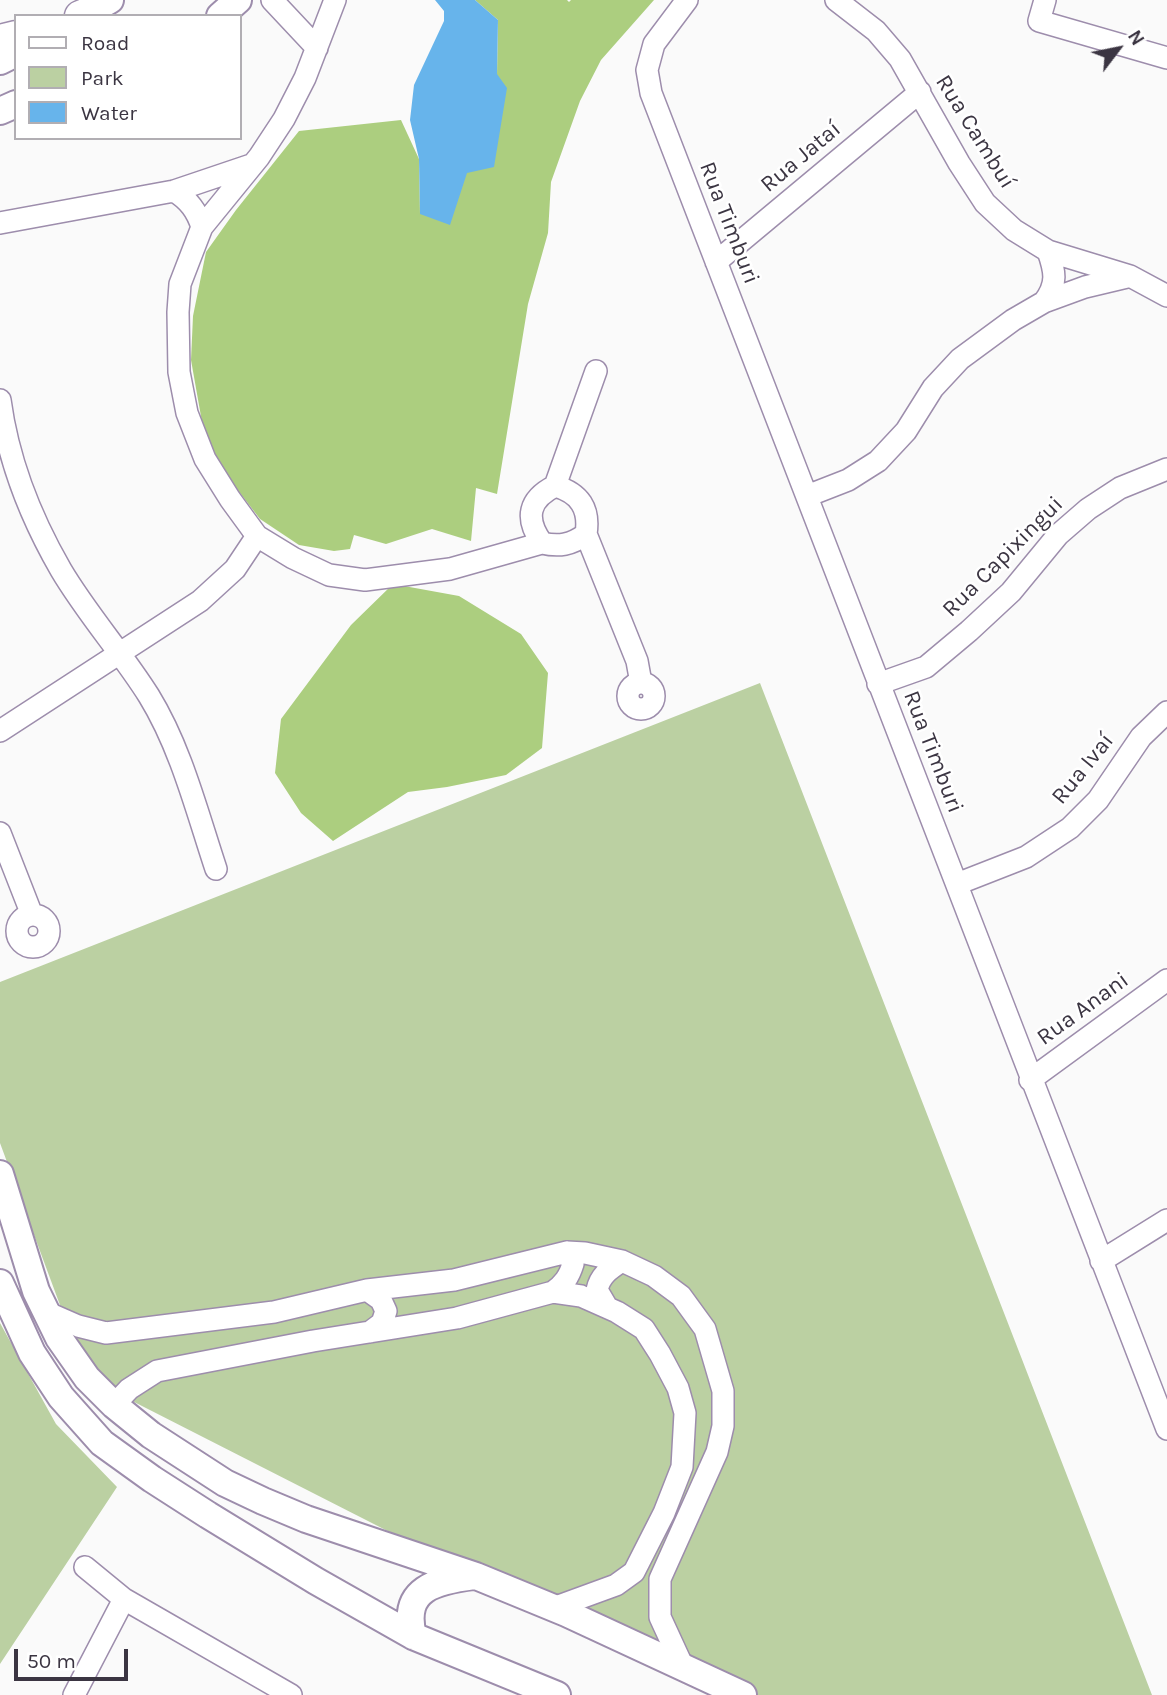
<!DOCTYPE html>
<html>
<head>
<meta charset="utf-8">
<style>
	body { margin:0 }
	#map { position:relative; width:1167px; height:1695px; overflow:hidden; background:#fafafa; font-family:Karla,sans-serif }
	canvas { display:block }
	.legend { position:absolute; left:14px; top:14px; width:228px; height:126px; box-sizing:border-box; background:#fff; border:2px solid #b1aeb3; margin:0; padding:9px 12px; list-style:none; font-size:21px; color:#3b3542 }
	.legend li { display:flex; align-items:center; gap:14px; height:35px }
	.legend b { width:35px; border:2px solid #b1aeb3 }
	.north { position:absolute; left:1083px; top:14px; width:70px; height:70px; -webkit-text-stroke:5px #fff; paint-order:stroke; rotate:58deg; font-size:19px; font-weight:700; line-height:28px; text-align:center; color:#3b3542 }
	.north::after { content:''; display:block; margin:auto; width:24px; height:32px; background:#3b3542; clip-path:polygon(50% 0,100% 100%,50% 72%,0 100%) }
	.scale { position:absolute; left:14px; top:1649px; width:114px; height:32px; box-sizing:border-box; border:4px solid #3b3542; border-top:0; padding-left:9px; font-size:21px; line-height:24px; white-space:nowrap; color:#3b3542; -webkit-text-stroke:5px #fff; paint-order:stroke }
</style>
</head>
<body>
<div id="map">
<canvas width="1167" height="1695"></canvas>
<ul class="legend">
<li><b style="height:9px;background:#fff"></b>Road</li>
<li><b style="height:19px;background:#bbd0a2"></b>Park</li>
<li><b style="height:19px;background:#67b4eb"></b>Water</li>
</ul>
<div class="north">N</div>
<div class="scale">50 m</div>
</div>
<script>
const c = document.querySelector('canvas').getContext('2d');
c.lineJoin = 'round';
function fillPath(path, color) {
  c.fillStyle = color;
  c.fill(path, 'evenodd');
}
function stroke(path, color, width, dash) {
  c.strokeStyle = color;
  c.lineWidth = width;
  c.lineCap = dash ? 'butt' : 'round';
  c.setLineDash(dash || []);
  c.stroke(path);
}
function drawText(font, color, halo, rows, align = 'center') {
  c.font = font + ' Karla,sans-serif';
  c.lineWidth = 5;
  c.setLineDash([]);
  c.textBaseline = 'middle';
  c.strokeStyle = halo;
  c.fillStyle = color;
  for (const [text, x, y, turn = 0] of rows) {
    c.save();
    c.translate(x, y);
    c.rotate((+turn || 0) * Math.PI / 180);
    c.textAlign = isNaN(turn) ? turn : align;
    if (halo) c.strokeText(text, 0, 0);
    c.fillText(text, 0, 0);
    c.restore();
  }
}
const green = new Path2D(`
	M 760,683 L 1152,1695 L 719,1695 L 476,1576 L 87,1378 L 0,1143 L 0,982 Z
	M 0,1323 L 56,1424 L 117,1487 L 0,1664 Z`);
const forest = new Path2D(`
	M 475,0 L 567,0 L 569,2 L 571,0 L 654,0 L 601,60 L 580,101 L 551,182 L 548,233 L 528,304 L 497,494 L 476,488 L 471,541 L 432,529 L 386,544 L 354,535 L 350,549 L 334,551 L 299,545 L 260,519 L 220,467 L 202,422 L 191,360 L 193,316 L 206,252 L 236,210 L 299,131 L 401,120 L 419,159 L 420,214 L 497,74 L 498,20 Z
	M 393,584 L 459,596 L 521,634 L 548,673 L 542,748 L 506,775 L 447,787 L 408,792 L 333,841 L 301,813 L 275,773 L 281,719 L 351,625 Z`);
const water = new Path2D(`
	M 435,0 L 475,0 L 498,20 L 497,74 L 507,88 L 494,167 L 467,173 L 450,225 L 420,214 L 419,159 L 410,120 L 414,85 L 444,21 L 444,11 Z`);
const minor = new Path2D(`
	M 272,0 L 317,48
	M 335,0 L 305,78 L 284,119 L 259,157 L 202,227 L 180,284 L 178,312 L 179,372 L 187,413 L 205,459 L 230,499 L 257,536 L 293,558 L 329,575 L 365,580 L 450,569 L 542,543 C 559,547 571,545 586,534
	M 687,0 L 654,44 L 647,70 L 651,93 C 822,538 993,984 1167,1429
	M 836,0 L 876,31 L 900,59 L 959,163 L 985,203 L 1014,230 L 1048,251 L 1130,276 L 1167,296
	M 1045,0 L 1039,21 L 1167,58
	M 174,191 C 189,200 197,211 202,227
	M 0,223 L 174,191 L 251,165
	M 716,262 L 920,92
	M 1044,302 C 1058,284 1055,271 1048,251
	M 0,400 C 8,460 31,518 61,570 C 87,614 122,653 149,696 C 181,748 197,812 216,869
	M 555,486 L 596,371
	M 807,496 L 848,480 L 878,461 L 906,431 L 933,388 L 960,359 L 1013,320 L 1044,302 L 1085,287 L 1127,277
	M 542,543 C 524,518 529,499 555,486 C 580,493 590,509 586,534 L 637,661 L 641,683
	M628 696a13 13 0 1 1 26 0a13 13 0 1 1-26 0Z
	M 878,684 L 926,667 L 969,631 L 1011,592 L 1058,535 L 1088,509 L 1120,488 L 1167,469
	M 0,731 L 200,601 L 235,569 L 257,536
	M 0,833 L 32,915
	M 957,884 L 1026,857 L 1070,828 L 1098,800 L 1141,737 L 1167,712
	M17 931a16 16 0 1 1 32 0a16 16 0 1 1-32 0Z
	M 1030,1080 L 1167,980
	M 1101,1261 L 1167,1220
	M 367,1290 L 381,1300 L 386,1311 L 382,1323 L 370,1332
	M 553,1292 C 564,1284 569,1277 573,1264 L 567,1252
	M 607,1307 L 597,1290 C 600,1275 610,1269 622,1261
	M 46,1312 L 78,1326 L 106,1333 L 274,1312 L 367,1290 L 454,1280 L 567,1252 L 585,1253 L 622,1261 L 654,1276 L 681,1296 L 705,1329 L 723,1391 L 723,1426 L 717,1452 L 660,1579 L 660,1617 L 683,1667
	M 114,1405 L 129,1389 L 157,1371 L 313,1341 L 457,1318 L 553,1292 L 581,1296 L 617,1312 L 644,1329 L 660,1354 L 678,1388 L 685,1413 L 682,1467 L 664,1513 L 634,1572 L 616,1585 L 553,1608
	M 85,1567 L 124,1599 L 291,1695
	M 74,1695 L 124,1599`);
const major = new Path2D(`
	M 82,16 L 110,0
	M 220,16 L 238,0
	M 0,61 L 16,53
	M 0,111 L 16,104
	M 0,1174 L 36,1291 L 59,1338 L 87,1378 L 114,1405 L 151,1435 L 225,1483 L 263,1501 L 306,1519 L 476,1576 L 566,1613 L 743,1695
	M 0,1283 L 32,1353 L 61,1397 L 102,1443 L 152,1479 L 208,1515 L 316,1581 L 413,1636 L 557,1695
	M 413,1636 C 401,1588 436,1581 474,1576`);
const highway = new Path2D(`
	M 80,16 L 85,14
	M 0,40 L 16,36`);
const streetNames = [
	["Rua Cambuí",975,132,58],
	["Rua Jataí",801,157,-40],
	["Rua Timburi",729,223,69],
	["Rua Capixingui",1003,557,-45],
	["Rua Timburi",933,752,69],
	["Rua Ivaí",1083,769,-51],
	["Rua Anani",1083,1009,-36]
];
fillPath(green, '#bbd0a2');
fillPath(forest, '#acce7f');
fillPath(water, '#67b4eb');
stroke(minor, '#9d8dac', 24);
stroke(major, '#9d8dac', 30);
stroke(highway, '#9d8dac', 33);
stroke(minor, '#fff', 21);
stroke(major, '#fff', 26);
stroke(highway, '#fff', 30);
drawText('23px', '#3b3542', '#fff', streetNames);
</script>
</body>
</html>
